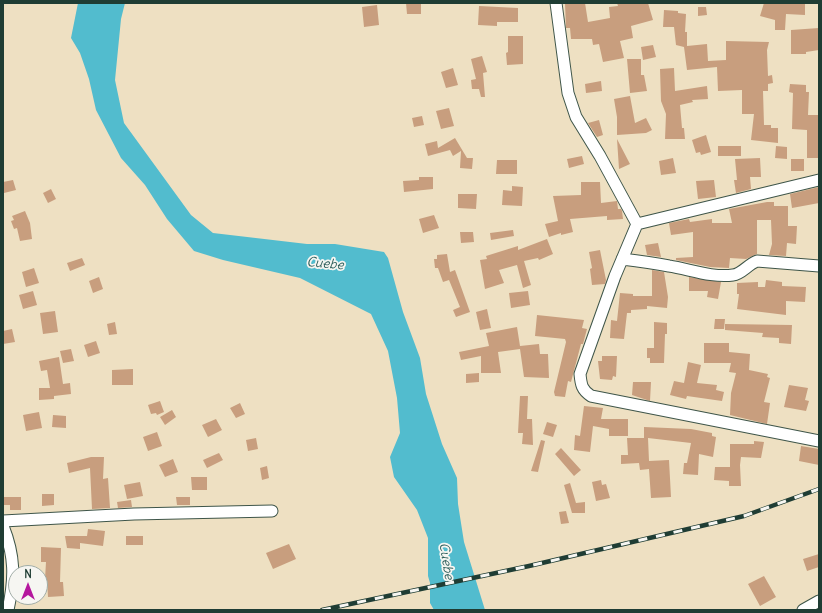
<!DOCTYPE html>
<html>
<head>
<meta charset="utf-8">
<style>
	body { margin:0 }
	#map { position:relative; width:822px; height:613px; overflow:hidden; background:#eee0c2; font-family:Delius,sans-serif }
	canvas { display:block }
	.frame { position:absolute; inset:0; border:4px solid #1f3d34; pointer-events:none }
	.north { position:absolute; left:8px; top:565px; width:40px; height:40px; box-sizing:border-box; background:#f6f6f2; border:1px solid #a0aca6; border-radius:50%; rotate:0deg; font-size:11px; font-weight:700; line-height:16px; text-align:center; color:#1f3d34 }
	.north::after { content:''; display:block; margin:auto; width:14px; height:18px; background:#b5179e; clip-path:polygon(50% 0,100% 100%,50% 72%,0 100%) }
</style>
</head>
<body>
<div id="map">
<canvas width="822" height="613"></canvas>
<div class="frame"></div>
<div class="north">N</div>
</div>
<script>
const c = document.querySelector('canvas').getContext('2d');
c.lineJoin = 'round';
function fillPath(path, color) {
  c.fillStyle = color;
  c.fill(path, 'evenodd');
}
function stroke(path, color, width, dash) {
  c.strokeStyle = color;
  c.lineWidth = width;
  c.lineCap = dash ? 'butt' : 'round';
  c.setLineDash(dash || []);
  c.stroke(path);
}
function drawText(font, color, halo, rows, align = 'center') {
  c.font = font + ' Delius,sans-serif';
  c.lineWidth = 3.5;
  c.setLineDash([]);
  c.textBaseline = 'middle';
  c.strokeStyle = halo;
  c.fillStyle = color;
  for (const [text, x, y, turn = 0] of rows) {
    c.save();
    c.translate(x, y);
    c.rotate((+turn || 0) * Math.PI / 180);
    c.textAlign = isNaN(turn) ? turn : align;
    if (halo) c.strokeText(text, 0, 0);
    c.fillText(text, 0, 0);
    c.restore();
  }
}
const water = new Path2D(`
	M 78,3 L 125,3 L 121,19 L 115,80 L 124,123 L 191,215 L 213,233 L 307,244 L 335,244 L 384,252 L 388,258 L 403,312 L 420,358 L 426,394 L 442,444 L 457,478 L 458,504 L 464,542 L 485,610 L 434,610 L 430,603 L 430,583 L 428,576 L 428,538 L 417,510 L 394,477 L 390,457 L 400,433 L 397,398 L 388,351 L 371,314 L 300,278 L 223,260 L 194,251 L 167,219 L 145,185 L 121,158 L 96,110 L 89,79 L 80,53 L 71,38 Z`);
const building = new Path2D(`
	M 406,3 L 421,3 L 421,14 L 407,14 Z
	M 565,3 L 585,3 L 588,22 L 610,18 L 609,7 L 618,6 L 617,3 L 648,3 L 653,20 L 631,26 L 633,38 L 620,41 L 624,58 L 603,62 L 599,44 L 593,45 L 592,39 L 571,39 L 570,28 L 566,28 Z
	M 764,3 L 805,3 L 805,15 L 786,14 L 785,30 L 775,30 L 775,20 L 760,16 Z
	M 377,5 L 379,25 L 364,27 L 362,7 Z
	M 479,6 L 518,8 L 518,22 L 497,22 L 497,26 L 478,25 Z
	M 698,7 L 706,7 L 707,15 L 698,16 Z
	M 664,10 L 678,11 L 678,13 L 686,14 L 685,32 L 687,32 L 687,46 L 707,44 L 708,61 L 726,60 L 726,41 L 769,42 L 767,50 L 768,76 L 772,75 L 773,83 L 768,84 L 768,91 L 763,91 L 764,125 L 771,125 L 771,128 L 778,128 L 778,143 L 751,140 L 754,114 L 742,114 L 742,90 L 718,91 L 717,67 L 687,70 L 684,47 L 676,45 L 674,27 L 663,27 Z
	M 819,28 L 819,50 L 806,52 L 806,54 L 791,54 L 791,30 Z
	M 508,36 L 523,36 L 523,64 L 507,65 L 506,53 L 508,52 Z
	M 653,45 L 656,57 L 643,60 L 641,47 Z
	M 482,56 L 487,72 L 483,73 L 485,97 L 481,97 L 479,89 L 472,89 L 471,80 L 476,79 L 471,59 Z
	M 627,59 L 641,59 L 641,75 L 644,75 L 647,91 L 630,93 Z
	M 453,68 L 458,85 L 446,88 L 441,72 Z
	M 674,68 L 675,91 L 707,86 L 708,99 L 692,100 L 693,102 L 680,105 L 682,128 L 684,128 L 685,139 L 665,139 L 666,114 L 661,101 L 660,69 Z
	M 601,81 L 602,91 L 586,93 L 585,84 Z
	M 790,84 L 806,85 L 806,92 L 809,92 L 808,115 L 818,115 L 819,158 L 807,158 L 807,130 L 792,129 L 793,93 L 789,92 Z
	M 630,96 L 635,123 L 646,118 L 652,130 L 646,133 L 617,135 L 617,117 L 614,99 Z
	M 449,108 L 454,126 L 441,129 L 436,111 Z
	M 422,116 L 424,125 L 414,127 L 412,118 Z
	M 599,120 L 603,135 L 597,137 L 588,123 Z
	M 706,135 L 711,152 L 701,155 L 700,152 L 696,153 L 692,140 Z
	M 455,138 L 467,158 L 473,158 L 472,169 L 460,168 L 461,151 L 453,156 L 450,150 L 428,156 L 425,144 L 437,141 L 438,148 Z
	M 617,139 L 630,164 L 619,169 Z
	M 718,146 L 741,146 L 741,156 L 718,156 Z
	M 776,146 L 787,147 L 787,159 L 775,158 Z
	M 582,156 L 584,164 L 569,168 L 567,159 Z
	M 673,158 L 676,173 L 661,175 L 659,161 Z
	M 760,158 L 761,177 L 750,177 L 751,189 L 736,193 L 734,180 L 737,180 L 735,159 Z
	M 791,159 L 804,159 L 804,171 L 791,171 Z
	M 497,160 L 517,160 L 517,174 L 496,174 Z
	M 419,177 L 433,177 L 433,189 L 404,192 L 403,181 L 419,180 Z
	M 13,180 L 16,190 L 4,193 L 3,182 Z
	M 714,180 L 716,197 L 698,199 L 696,181 Z
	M 581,182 L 600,182 L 601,203 L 617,201 L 618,209 L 621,209 L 622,211 L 623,219 L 607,220 L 607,216 L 570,219 L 573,232 L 561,235 L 561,233 L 549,237 L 545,224 L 558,221 L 553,196 L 581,195 Z
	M 512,186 L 523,187 L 522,206 L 502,205 L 503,190 L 512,191 Z
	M 819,187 L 819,203 L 792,208 L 790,194 Z
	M 51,189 L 56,199 L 48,203 L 43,193 Z
	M 458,194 L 477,194 L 476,209 L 458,208 Z
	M 767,202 L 774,202 L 774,206 L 788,206 L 788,226 L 797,226 L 796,244 L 787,243 L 786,256 L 769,255 L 772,244 L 771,220 L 757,220 L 757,254 L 746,259 L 730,258 L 729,268 L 710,267 L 676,260 L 676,258 L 693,257 L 693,232 L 671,235 L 669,223 L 689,219 L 690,222 L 712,219 L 712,223 L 732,223 L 729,209 Z
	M 25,211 L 30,223 L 32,239 L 20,241 L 17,228 L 14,229 L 11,221 L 14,220 L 12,216 Z
	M 434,215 L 439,228 L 423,233 L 419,219 Z
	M 513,230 L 514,236 L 491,240 L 490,233 Z
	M 460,232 L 473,232 L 474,242 L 461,243 Z
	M 547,239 L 553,254 L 539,260 L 538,258 L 524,261 L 531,285 L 523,288 L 517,265 L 499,270 L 504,283 L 485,289 L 480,260 L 487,259 L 486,256 L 518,246 L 518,250 Z
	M 658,243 L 661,257 L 647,255 L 645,245 Z
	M 600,250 L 606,280 L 605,284 L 592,285 L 590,269 L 592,268 L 589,252 Z
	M 447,254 L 450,272 L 455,270 L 470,312 L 456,317 L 453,310 L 460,307 L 449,280 L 443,282 L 438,268 L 435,268 L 434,259 L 437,259 L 437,255 Z
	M 82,258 L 85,265 L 70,271 L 67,263 Z
	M 34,268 L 39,283 L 26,287 L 22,272 Z
	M 652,270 L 664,272 L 668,297 L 667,308 L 647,306 L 647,309 L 631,310 L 631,313 L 627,313 L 624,339 L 610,338 L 611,320 L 617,321 L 620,293 L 633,294 L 633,296 L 652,296 Z
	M 99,277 L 103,289 L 93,293 L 89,281 Z
	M 689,277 L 721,282 L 718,299 L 707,297 L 708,291 L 689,291 Z
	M 766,280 L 782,282 L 782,286 L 806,287 L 805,302 L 786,301 L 786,315 L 737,309 L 739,294 L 737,294 L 737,283 L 758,282 L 758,287 L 765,287 Z
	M 33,291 L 37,305 L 23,309 L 19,295 Z
	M 528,291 L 530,305 L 511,308 L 509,293 Z
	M 487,309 L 491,328 L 480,330 L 476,312 Z
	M 55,311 L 58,332 L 43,334 L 40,313 Z
	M 537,315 L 584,320 L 582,328 L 587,329 L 583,344 L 581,344 L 571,382 L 568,381 L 565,397 L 555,396 L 554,392 L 566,342 L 565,339 L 535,336 Z
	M 715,319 L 725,319 L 724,329 L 714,329 Z
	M 115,322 L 117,334 L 109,335 L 107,324 Z
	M 654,322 L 667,323 L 667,334 L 665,334 L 664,363 L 650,363 L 650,358 L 647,358 L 647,348 L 654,348 Z
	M 725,324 L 792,325 L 791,344 L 779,343 L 779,338 L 762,337 L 763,333 L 725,330 Z
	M 517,327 L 520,346 L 539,344 L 540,354 L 548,354 L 549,378 L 524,377 L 520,349 L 498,352 L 501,373 L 481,373 L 481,356 L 461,360 L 459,352 L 489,346 L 486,333 Z
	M 12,329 L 15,342 L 3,344 L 3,331 Z
	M 96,341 L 100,353 L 88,357 L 84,345 Z
	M 704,343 L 729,343 L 729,352 L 750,354 L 749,370 L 768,374 L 767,377 L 770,378 L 764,402 L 770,403 L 767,424 L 730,415 L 731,393 L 736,373 L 729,372 L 731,363 L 704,363 Z
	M 71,349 L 74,361 L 63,363 L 60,351 Z
	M 602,356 L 617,356 L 616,377 L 613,376 L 612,380 L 600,379 L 598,361 L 602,361 Z
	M 59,357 L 63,384 L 70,383 L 71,394 L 54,396 L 54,399 L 39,400 L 39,388 L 50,388 L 47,370 L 41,371 L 39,361 Z
	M 688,362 L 701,365 L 697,383 L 717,385 L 716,390 L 724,392 L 722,401 L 687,396 L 686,399 L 670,395 L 674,381 L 684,383 Z
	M 133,369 L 133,385 L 112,385 L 112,370 Z
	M 479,373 L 479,382 L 466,383 L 466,374 Z
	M 633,382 L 651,382 L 650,401 L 632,395 Z
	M 789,385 L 808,388 L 805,400 L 809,401 L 806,411 L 784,407 Z
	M 520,396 L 528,396 L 527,419 L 532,419 L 533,445 L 522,444 L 523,433 L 518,433 Z
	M 160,401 L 164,412 L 157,415 L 156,413 L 151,414 L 148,405 Z
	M 240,403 L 245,414 L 236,418 L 230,408 Z
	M 584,406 L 603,408 L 601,419 L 628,419 L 628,436 L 609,436 L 609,429 L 593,426 L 590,452 L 574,450 L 575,435 L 580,436 Z
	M 172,410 L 176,417 L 165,425 L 160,417 Z
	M 39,412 L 42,428 L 26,431 L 23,415 Z
	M 53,415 L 66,416 L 66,428 L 52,427 Z
	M 216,419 L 222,430 L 208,437 L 202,425 Z
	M 547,422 L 557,425 L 553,437 L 543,434 Z
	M 644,427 L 691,429 L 712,433 L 712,436 L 716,437 L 713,457 L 699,454 L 698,475 L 683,474 L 684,463 L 687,463 L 691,443 L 648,438 L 649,461 L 669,460 L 671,497 L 651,498 L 649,469 L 640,470 L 639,463 L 621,464 L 621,455 L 628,455 L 627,438 L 644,438 Z
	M 157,432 L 162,446 L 148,451 L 143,437 Z
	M 256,438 L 258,449 L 248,451 L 246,440 Z
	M 541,440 L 545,441 L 538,472 L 531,471 Z
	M 754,441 L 764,442 L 761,458 L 741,457 L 740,465 L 741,486 L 729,486 L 729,481 L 714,480 L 715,467 L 730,467 L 730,444 L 754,444 Z
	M 801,446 L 819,449 L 819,465 L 799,461 Z
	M 561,448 L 581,470 L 574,476 L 555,454 Z
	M 219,453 L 223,460 L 207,468 L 203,460 Z
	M 91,457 L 104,457 L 103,479 L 108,478 L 110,508 L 92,509 L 90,468 L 69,473 L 67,463 Z
	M 173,459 L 178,472 L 165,477 L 159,465 Z
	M 267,466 L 269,478 L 262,480 L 260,468 Z
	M 191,477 L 207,477 L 207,490 L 192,490 Z
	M 601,480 L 602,485 L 606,484 L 610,498 L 596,501 L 592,482 Z
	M 140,482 L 143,496 L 127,499 L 124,485 Z
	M 570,483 L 576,503 L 585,502 L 585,513 L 572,513 L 564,485 Z
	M 42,494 L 54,494 L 54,505 L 42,506 Z
	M 4,497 L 21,497 L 21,510 L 10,510 L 10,505 L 4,505 Z
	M 176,497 L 190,497 L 190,505 L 177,505 Z
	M 131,500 L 132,507 L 118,508 L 117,502 Z
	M 566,511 L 569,523 L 561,524 L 559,512 Z
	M 88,529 L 105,531 L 103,546 L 80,543 L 80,549 L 67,548 L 65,536 L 87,536 Z
	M 126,536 L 143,536 L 143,545 L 126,545 Z
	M 289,544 L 296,559 L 273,569 L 266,553 Z
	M 41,547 L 61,548 L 60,582 L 63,582 L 64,596 L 48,597 L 47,580 L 45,579 L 46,562 L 41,562 Z
	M 819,554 L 819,567 L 807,571 L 803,559 Z
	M 764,576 L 776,597 L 760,606 L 748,584 Z`);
const street = new Path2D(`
	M 556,3 L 568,93 L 576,117 L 600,156 L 637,224
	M 819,180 L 637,224 L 615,276 L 580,374 C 581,385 582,390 591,396 L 819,441
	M 622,259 C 638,261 653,263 669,266 C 689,269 712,278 733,275 C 742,274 747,265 757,261 L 819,266
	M 3,521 L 134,514 L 272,511
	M 3,526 C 15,556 15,578 8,610
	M 803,610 L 819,601`);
const rail = new Path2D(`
	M 322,610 L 529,566 L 744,516 L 819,489`);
const waterNames = [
	["Cuebe",325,264,5],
	["Cuebe",446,561,81]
];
fillPath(water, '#52bcce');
fillPath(building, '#c89e7e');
stroke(street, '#3e5549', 13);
stroke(street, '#fff', 11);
stroke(rail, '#1f3d34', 4.5);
stroke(rail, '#f6f6f2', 3, [9]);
drawText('italic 13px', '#2c5d5a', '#f6f6f2', waterNames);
</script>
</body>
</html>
